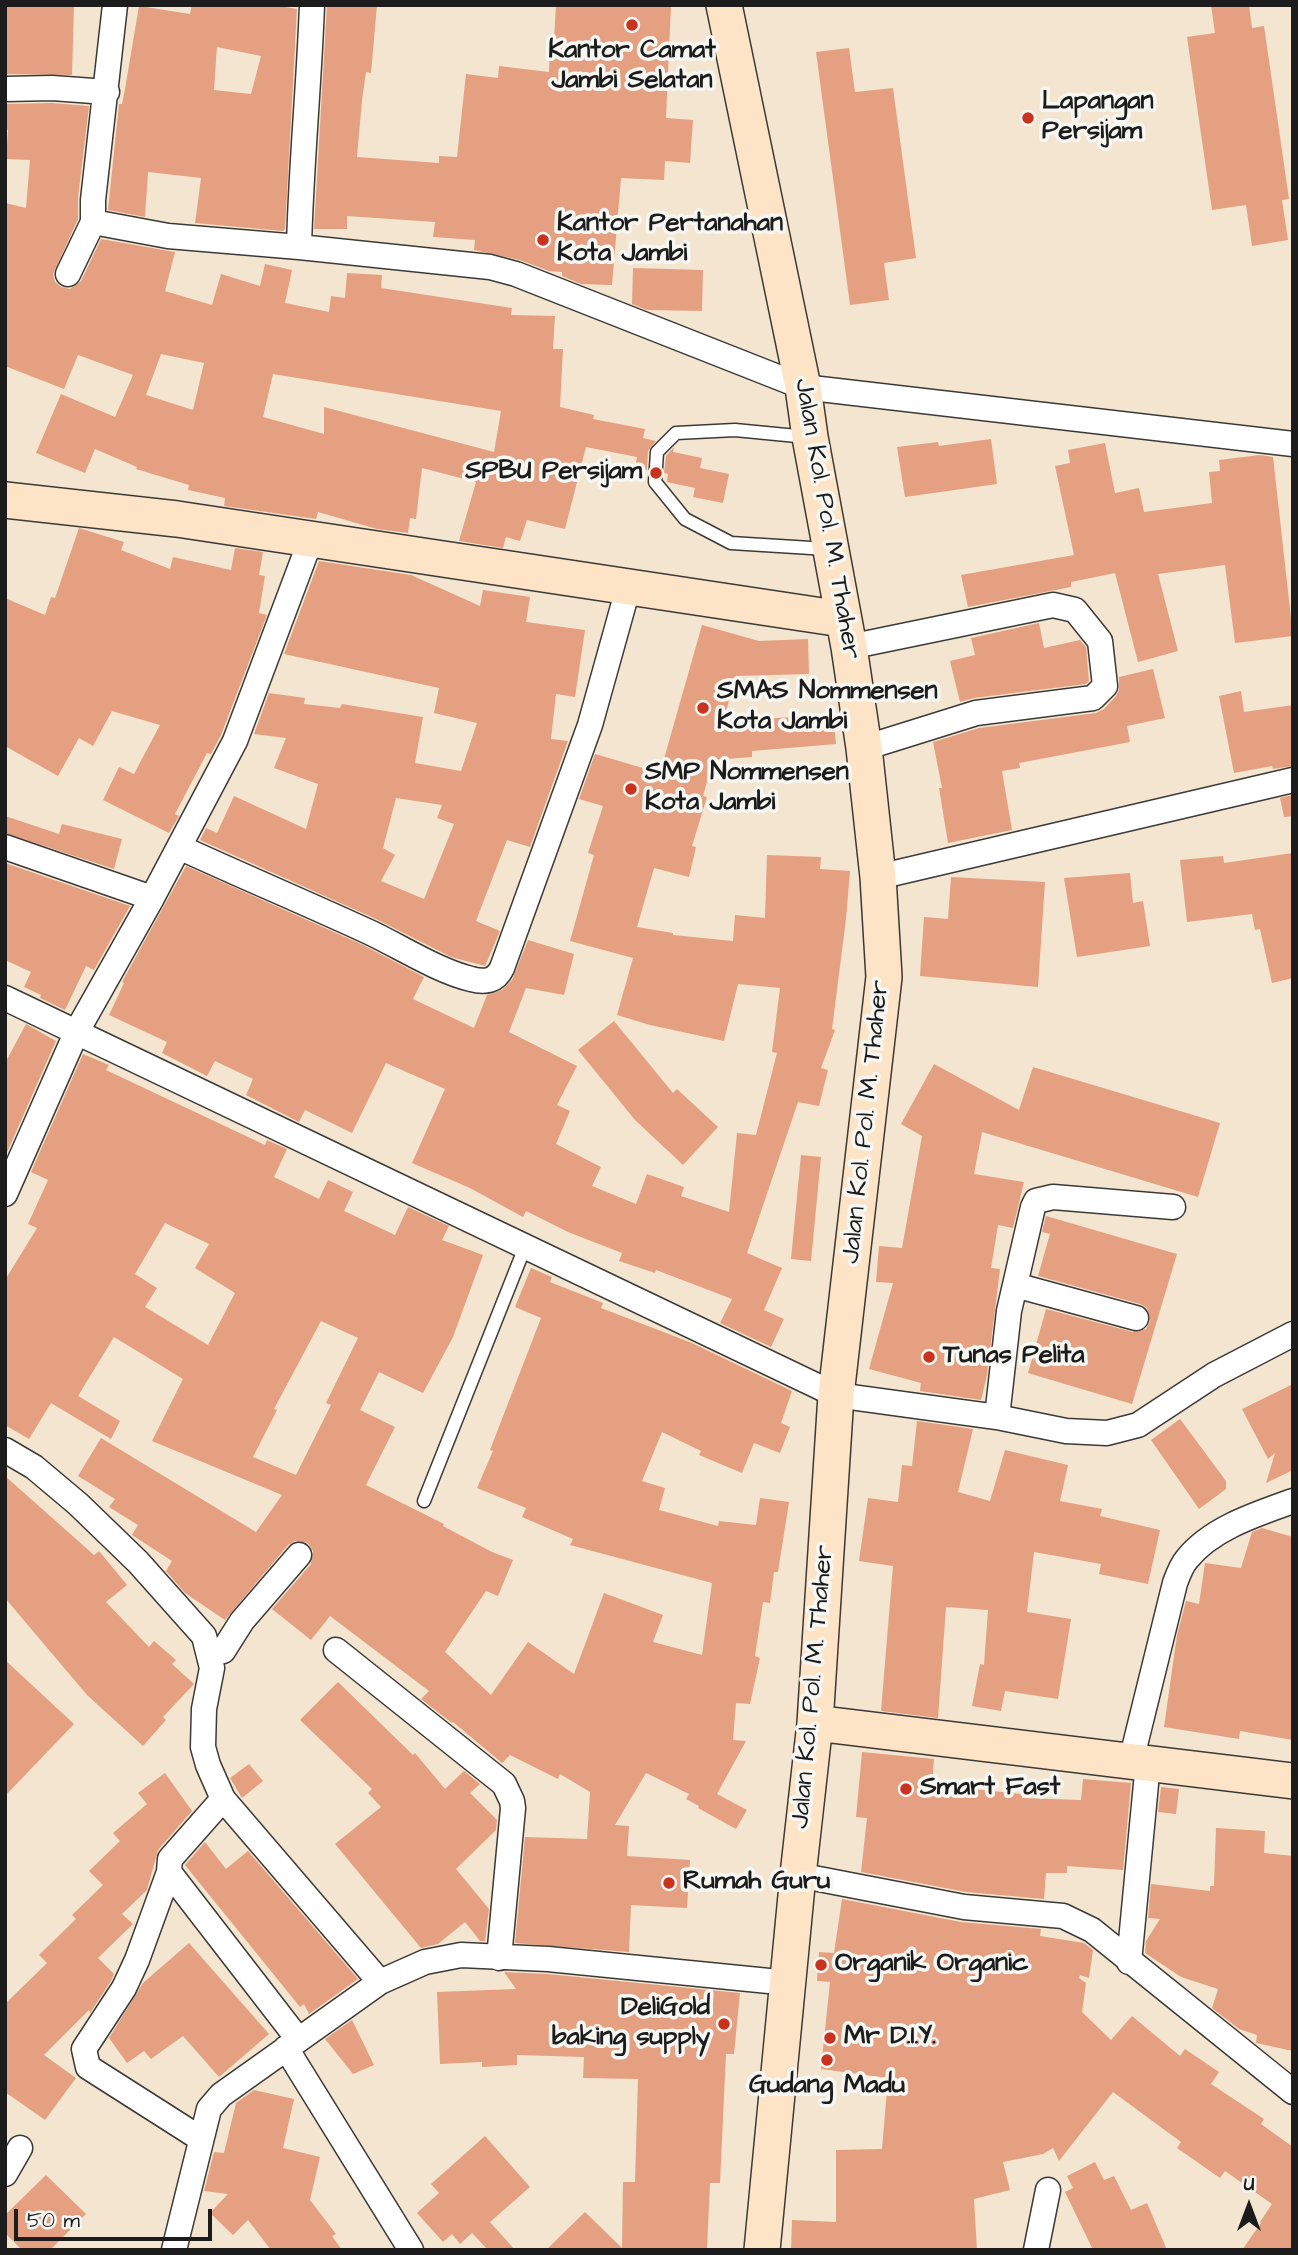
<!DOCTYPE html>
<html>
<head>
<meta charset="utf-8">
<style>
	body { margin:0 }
	#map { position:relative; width:1298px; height:2255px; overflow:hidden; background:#f3e5cf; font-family:"Architects Daughter",sans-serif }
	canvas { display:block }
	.frame { position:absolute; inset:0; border:7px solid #1c1c1c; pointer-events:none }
	.north { position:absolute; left:1214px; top:2171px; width:70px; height:70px; -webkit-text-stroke:5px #f6f6f2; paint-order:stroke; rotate:0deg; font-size:19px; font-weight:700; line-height:28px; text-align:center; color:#1c1c1c }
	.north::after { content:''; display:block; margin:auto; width:24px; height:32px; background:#1c1c1c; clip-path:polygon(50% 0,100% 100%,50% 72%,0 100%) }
	.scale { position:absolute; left:14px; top:2209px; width:198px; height:32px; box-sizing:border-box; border:4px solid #1c1c1c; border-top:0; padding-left:9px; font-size:21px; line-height:24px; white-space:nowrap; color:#1c1c1c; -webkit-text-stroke:5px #f6f6f2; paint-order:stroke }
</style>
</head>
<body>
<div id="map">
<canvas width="1298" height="2255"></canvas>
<div class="frame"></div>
<div class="north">U</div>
<div class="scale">50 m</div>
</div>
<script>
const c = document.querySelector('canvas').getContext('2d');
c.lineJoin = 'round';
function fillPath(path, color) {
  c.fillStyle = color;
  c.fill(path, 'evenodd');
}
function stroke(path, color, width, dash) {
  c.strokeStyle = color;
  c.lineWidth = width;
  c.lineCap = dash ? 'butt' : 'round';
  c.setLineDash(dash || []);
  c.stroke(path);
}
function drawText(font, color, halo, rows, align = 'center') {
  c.font = font + ' "Architects Daughter",sans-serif';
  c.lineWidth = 7;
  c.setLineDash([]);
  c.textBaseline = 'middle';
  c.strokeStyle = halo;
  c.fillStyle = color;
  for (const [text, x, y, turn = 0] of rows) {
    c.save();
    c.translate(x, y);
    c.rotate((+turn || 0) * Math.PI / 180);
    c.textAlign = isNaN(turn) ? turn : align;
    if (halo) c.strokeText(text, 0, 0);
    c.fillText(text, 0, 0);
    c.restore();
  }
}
const building = new Path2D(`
	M 5,5 L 74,5 L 72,75 L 5,74 Z
	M 192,5 L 274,5 L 297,9 L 285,229 L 283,231 L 195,223 L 201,178 L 148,172 L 145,217 L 108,210 L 119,104 L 122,104 L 125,89 L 139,6 L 190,14 ZM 217,47 L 261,56 L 251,94 L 214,90 Z
	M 327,5 L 377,5 L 371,73 L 366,72 L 362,100 L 357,157 L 439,163 L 439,156 L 457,157 L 466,74 L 498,78 L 499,66 L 549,72 L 550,40 L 554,40 L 556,5 L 671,5 L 666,118 L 693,120 L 690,163 L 665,161 L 664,180 L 621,178 L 612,285 L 581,284 L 562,276 L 562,272 L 549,271 L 520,260 L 474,250 L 475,240 L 433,237 L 435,222 L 347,216 L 347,229 L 314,229 Z
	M 1211,5 L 1249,5 L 1252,28 L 1264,26 L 1289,199 L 1282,200 L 1288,240 L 1252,246 L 1246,205 L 1212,210 L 1187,37 L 1215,33 Z
	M 849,48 L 855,92 L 893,88 L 916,258 L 884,263 L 889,300 L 850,305 L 816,52 Z
	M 52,103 L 89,106 L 78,198 L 78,219 L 53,274 L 55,282 L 61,287 L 70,289 L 81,281 L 101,239 L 175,252 L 165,291 L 212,305 L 221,274 L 260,286 L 265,264 L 292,270 L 285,303 L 329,312 L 331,296 L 345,298 L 347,273 L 382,275 L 381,288 L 512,308 L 511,315 L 555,316 L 553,349 L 563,349 L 560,407 L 594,415 L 593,419 L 645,429 L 643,438 L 656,441 L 648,451 L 647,470 L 635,467 L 637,457 L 586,447 L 565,529 L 527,520 L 520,541 L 506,537 L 503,548 L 459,541 L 476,482 L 422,468 L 416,519 L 410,518 L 408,533 L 377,529 L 318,512 L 316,519 L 224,506 L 225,498 L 188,490 L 189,485 L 136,469 L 137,467 L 95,449 L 85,473 L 36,453 L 61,394 L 115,417 L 133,375 L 78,355 L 64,389 L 5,366 L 5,203 L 26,208 L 30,160 L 6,159 L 8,130 L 5,130 L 5,104 ZM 161,354 L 204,363 L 193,410 L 146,395 ZM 273,374 L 501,411 L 494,452 L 324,407 L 324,434 L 263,417 Z
	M 633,268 L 703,270 L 702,311 L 647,310 L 632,304 Z
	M 991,439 L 997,484 L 905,497 L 897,447 L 938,442 L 939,446 Z
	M 1105,443 L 1115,493 L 1139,488 L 1144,512 L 1212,503 L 1209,472 L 1220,471 L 1219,460 L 1260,455 L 1273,457 L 1293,636 L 1235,643 L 1225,565 L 1158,574 L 1178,651 L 1138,662 L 1115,573 L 1071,582 L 1071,587 L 968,607 L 961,575 L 1074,555 L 1055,466 L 1070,463 L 1068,450 Z
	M 674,447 L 673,452 L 702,458 L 700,468 L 729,474 L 723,503 L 693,497 L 695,488 L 667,482 L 668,474 L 664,473 L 666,456 Z
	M 79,528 L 124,542 L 121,550 L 170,569 L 173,557 L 231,570 L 235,548 L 263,552 L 259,575 L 265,576 L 259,613 L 267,615 L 221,735 L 211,754 L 207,753 L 175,814 L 179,816 L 169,833 L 103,800 L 119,767 L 134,774 L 160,725 L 112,711 L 93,746 L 79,738 L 58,776 L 5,746 L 5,598 L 45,615 L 51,597 L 55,598 Z
	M 319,561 L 411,575 L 480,606 L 483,590 L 530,597 L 526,622 L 585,630 L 575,697 L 556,694 L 551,739 L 568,741 L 530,847 L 507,840 L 476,921 L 500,931 L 485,966 L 451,957 L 376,919 L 200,840 L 206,828 L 217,833 L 234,796 L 306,829 L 318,784 L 274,768 L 286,738 L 254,734 L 269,693 L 305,698 L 304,704 L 340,708 L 342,704 L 423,717 L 415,763 L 461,771 L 477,723 L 434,713 L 439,688 L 284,654 ZM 396,798 L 442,805 L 437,818 L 454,824 L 424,899 L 381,881 L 395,855 L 383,848 Z
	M 1039,623 L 1044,648 L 1080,640 L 1086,647 L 1089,681 L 1086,684 L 974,698 L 960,702 L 950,661 L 975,655 L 971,638 Z
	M 702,625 L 759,641 L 808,639 L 809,674 L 736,676 L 723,722 L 833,714 L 836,744 L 752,751 L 752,757 L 713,760 L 703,796 L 707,797 L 692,846 L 696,847 L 689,877 L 654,868 L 637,927 L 673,933 L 673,935 L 733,941 L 735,915 L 765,918 L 767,855 L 821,857 L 820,869 L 850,871 L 846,919 L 832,1029 L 835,1030 L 821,1068 L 828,1070 L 819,1106 L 798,1102 L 747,1253 L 782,1268 L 764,1310 L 784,1319 L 771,1347 L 720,1323 L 732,1299 L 656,1270 L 655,1273 L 619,1261 L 622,1253 L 568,1232 L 526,1211 L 523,1217 L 470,1188 L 412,1163 L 445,1089 L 386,1063 L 352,1133 L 305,1110 L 299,1122 L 246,1095 L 253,1079 L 215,1061 L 207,1076 L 162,1053 L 167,1042 L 109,1015 L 124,983 L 122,982 L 186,866 L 363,945 L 424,977 L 413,999 L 474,1028 L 487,995 L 502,990 L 512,980 L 528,940 L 574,954 L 564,995 L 526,988 L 509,1032 L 577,1066 L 557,1105 L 570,1111 L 556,1144 L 601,1167 L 592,1186 L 636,1204 L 647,1174 L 684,1187 L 681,1196 L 729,1212 L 737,1133 L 756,1135 L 777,1053 L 772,1052 L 780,988 L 738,984 L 724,1041 L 650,1025 L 617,1015 L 633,958 L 570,941 L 594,855 L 588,853 L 603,806 L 579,799 L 595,754 L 660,773 Z
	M 1153,669 L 1165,718 L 1127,726 L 1130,742 L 1019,763 L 1020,768 L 1002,771 L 1012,830 L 948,843 L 939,788 L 942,788 L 933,742 L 979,728 L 1096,713 L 1104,709 L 1116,696 L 1119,690 L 1119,677 Z
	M 1241,691 L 1244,712 L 1293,705 L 1293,766 L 1273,769 L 1272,766 L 1234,773 L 1219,696 Z
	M 1293,795 L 1293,816 L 1284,817 L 1280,798 Z
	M 5,816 L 59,834 L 62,824 L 122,839 L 114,869 L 5,833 Z
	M 1293,853 L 1293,978 L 1272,983 L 1260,929 L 1255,930 L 1252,914 L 1187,922 L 1180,860 L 1223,856 L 1224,863 Z
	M 5,863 L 130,906 L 94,970 L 86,966 L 65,1010 L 40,998 L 41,995 L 24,987 L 31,972 L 5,960 Z
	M 1130,873 L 1133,903 L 1143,901 L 1150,946 L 1077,957 L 1064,878 Z
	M 951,877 L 1045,882 L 1038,987 L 920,976 L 924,917 L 948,919 Z
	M 614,1021 L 673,1093 L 677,1089 L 718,1127 L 683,1165 L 635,1120 L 578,1050 Z
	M 26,1024 L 56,1041 L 5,1157 L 5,1063 Z
	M 83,1054 L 109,1065 L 106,1070 L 265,1145 L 267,1140 L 287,1149 L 274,1177 L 319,1199 L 328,1180 L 353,1192 L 344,1211 L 395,1235 L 408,1207 L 449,1226 L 442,1240 L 483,1255 L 453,1337 L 423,1393 L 379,1372 L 360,1410 L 395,1427 L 366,1485 L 444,1524 L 443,1526 L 492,1552 L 513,1560 L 498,1596 L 486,1591 L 445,1652 L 491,1695 L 528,1642 L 574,1674 L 604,1593 L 663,1615 L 653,1642 L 702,1655 L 712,1583 L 570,1545 L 573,1539 L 522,1517 L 526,1508 L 477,1488 L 493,1451 L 490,1450 L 541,1318 L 515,1307 L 531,1268 L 552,1277 L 550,1282 L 603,1303 L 601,1308 L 692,1343 L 792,1391 L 781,1423 L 790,1427 L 780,1453 L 754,1443 L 742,1473 L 699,1455 L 701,1451 L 662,1432 L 642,1481 L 665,1488 L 659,1510 L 718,1526 L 719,1521 L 756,1525 L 760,1498 L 789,1502 L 778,1572 L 774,1572 L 770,1603 L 763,1602 L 755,1656 L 760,1658 L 750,1704 L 736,1703 L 733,1740 L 746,1741 L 717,1794 L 747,1810 L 736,1829 L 698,1808 L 699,1806 L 686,1799 L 689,1794 L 646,1773 L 615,1825 L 629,1826 L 627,1856 L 690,1860 L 687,1908 L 631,1905 L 629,1952 L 515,1943 L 525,1837 L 587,1839 L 590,1792 L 560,1774 L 558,1779 L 510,1755 L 502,1763 L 453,1722 L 452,1723 L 421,1699 L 429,1691 L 330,1616 L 311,1640 L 272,1609 L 311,1564 L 313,1551 L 308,1543 L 295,1541 L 288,1545 L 225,1620 L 185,1593 L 166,1571 L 172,1561 L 132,1535 L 138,1525 L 109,1507 L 115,1499 L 78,1476 L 101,1438 L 256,1532 L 282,1495 L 152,1441 L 183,1379 L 114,1337 L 78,1396 L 120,1421 L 111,1439 L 51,1403 L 29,1439 L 5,1425 L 5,1280 L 37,1228 L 28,1224 L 48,1180 L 31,1172 ZM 165,1223 L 209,1244 L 195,1268 L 235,1293 L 208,1345 L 145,1307 L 157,1288 L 135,1274 ZM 321,1321 L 358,1338 L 326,1403 L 331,1405 L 296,1475 L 253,1457 L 277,1410 L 274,1409 Z
	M 934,1064 L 1019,1110 L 1033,1067 L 1220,1123 L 1198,1197 L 982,1132 L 974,1174 L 1024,1182 L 1013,1228 L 998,1225 L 991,1268 L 1000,1269 L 987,1375 L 981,1400 L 920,1391 L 921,1383 L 869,1369 L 893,1283 L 876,1282 L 879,1246 L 902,1248 L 922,1136 L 901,1124 Z
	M 801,1155 L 821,1157 L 811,1261 L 791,1259 Z
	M 1046,1216 L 1177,1254 L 1132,1404 L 1028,1373 L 1046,1309 L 1133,1332 L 1146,1329 L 1150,1321 L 1147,1308 L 1140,1304 L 1038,1276 L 1050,1234 L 1042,1232 Z
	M 1293,1384 L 1293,1470 L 1266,1483 L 1275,1453 L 1268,1459 L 1242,1409 Z
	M 1180,1419 L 1226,1481 L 1226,1489 L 1199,1509 L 1151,1440 Z
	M 917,1421 L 973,1429 L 958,1492 L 990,1501 L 1005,1450 L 1068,1465 L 1060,1501 L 1102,1509 L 1100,1516 L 1160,1530 L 1148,1584 L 1099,1574 L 1101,1564 L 1034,1552 L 1027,1612 L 1071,1619 L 1058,1699 L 1005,1691 L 1001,1711 L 972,1706 L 980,1664 L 984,1665 L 988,1610 L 946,1607 L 938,1718 L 881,1711 L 893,1566 L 859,1561 L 868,1498 L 898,1502 L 902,1465 L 912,1466 Z
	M 5,1476 L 94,1555 L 99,1551 L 127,1585 L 106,1602 L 149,1647 L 154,1641 L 176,1660 L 172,1664 L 194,1684 L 163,1717 L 166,1720 L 143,1746 L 87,1695 L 5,1598 Z
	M 1262,1528 L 1293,1537 L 1293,1740 L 1240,1731 L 1239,1739 L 1164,1727 L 1177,1635 L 1186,1601 L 1199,1604 L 1205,1563 L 1241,1568 L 1252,1532 Z
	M 5,1660 L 74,1724 L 5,1796 Z
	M 338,1682 L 413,1755 L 415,1753 L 445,1789 L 464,1771 L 480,1784 L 470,1793 L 497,1820 L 496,1830 L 456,1869 L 489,1909 L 485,1941 L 480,1941 L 465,1922 L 438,1944 L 421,1948 L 335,1844 L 381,1807 L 368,1793 L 372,1789 L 300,1720 Z
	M 862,1752 L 934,1759 L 932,1785 L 1022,1794 L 1022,1798 L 1081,1800 L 1083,1779 L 1131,1783 L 1123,1870 L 1067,1866 L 1067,1873 L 1046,1873 L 1044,1899 L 966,1892 L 861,1872 L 867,1818 L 856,1817 Z
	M 249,1764 L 263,1781 L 242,1798 L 230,1778 Z
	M 165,1773 L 192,1811 L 158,1850 L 147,1890 L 122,1914 L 133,1924 L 98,1958 L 114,1974 L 111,1981 L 90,2013 L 89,2010 L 44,2055 L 76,2078 L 45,2120 L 5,2092 L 5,2004 L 47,1963 L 39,1955 L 76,1919 L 72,1915 L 103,1885 L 89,1871 L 120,1841 L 113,1833 L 147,1804 L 138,1793 Z
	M 1161,1787 L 1179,1789 L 1176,1814 L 1158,1812 Z
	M 1216,1828 L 1265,1831 L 1264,1853 L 1293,1856 L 1293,2051 L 1256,2043 L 1257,2035 L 1239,2029 L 1212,2008 L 1218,1989 L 1181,1977 L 1145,1953 L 1146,1941 L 1160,1919 L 1148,1918 L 1151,1884 L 1210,1891 L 1210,1886 L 1214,1886 Z
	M 205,1842 L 226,1869 L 248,1851 L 358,1979 L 309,2014 L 304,2004 L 300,2007 L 185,1865 Z
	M 842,1899 L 961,1922 L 1041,1929 L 1040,1936 L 1084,1943 L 1093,1950 L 1089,1978 L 1080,1975 L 1079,1978 L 1086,1983 L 1082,2012 L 1111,2040 L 1132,2016 L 1180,2056 L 1185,2049 L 1219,2072 L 1211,2084 L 1264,2119 L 1261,2124 L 1293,2147 L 1293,2250 L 1242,2250 L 1261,2223 L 1260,2222 L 1272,2204 L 1225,2171 L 1220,2178 L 1177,2148 L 1181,2142 L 1113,2092 L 1059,2161 L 1053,2148 L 1043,2154 L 1003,2162 L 1010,2190 L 974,2199 L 977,2250 L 791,2250 L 792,2220 L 836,2222 L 836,2150 L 882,2149 L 888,2078 L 821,2069 L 830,1982 L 817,1981 L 819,1952 L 834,1953 Z
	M 189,1943 L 269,2034 L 219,2077 L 183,2036 L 151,2059 L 144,2051 L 127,2063 L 109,2038 L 143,1983 Z
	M 504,1972 L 547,1974 L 740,1993 L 734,2054 L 726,2054 L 720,2183 L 710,2183 L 707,2250 L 546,2250 L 585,2212 L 622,2248 L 623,2182 L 635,2182 L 638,2079 L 583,2078 L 584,2057 L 517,2055 L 517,2065 L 482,2067 L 482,2062 L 440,2064 L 437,1992 L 516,1989 Z
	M 352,2020 L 374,2065 L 353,2074 L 325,2039 Z
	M 254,2090 L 294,2099 L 283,2148 L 320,2157 L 310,2200 L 336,2234 L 332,2236 L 342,2250 L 271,2250 L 248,2220 L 233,2235 L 210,2213 L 228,2194 L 204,2191 L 214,2152 L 224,2153 L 236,2103 Z
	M 485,2136 L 530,2187 L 490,2222 L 515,2250 L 488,2250 L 472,2233 L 460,2244 L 452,2234 L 443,2242 L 417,2213 L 439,2193 L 431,2184 Z
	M 1095,2162 L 1104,2180 L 1114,2176 L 1131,2210 L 1147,2203 L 1167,2250 L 1093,2250 L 1065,2192 L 1073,2188 L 1067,2176 Z
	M 46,2175 L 86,2214 L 50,2250 L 22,2250 L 5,2233 L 5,2215 Z`);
const lane = new Path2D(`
	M 807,437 L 735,430 L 676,433 L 657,452 L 655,482 L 685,519 L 731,543 L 827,549
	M 424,1501 L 525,1247`);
const street = new Path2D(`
	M 115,5 L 93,200 L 93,222 L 168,236 L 299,247 L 490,267 L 516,274 L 803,387 L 1293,444
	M 5,89 L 52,88 L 107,92
	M 299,247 C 301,166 309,86 312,5
	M 68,274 L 93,222
	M 849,647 L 1053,605 L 1075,610 L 1100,641 L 1105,686 L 1093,698 L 976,713 L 864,748
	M 5,847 L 152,898
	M 179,847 C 242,876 306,903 369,932 C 401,947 438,971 471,979 C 485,983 496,981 502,968 L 590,725 L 629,585
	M 878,877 L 1293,780
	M 5,998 L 836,1395 L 997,1417 L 1066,1431 L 1107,1433 L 1138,1425 L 1214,1375 L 1293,1334
	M 5,1194 L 77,1031 L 152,898 L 235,741 L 311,539
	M 1015,1285 L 1136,1318
	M 997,1417 L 1009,1311 L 1033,1207 L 1036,1201 L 1053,1197 L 1173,1207
	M 5,1450 L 34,1467 L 78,1504 L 138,1562 L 204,1636 L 212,1668 L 204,1709 L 203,1747 L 208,1765 L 223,1799 L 380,1982 L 221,2095 L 209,2109 L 174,2250
	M 336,1650 L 504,1784 L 512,1801 L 513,1808 L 499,1958
	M 209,1655 L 223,1651 L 242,1621 L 299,1555
	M 1131,1761 L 1175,1583 C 1178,1575 1181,1566 1187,1559 C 1212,1528 1257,1514 1293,1501
	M 223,1799 L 170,1859 L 169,1872 L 298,2039
	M 169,1872 L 137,1960 L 124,1988 L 84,2049 L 88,2067 L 201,2139
	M 798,1875 L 964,1907 L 1063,1916 L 1092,1930 L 1293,2092
	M 1129,1962 L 1148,1763
	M 380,1982 L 425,1962 L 461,1955 L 548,1959 L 789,1983
	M 286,2048 L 411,2250
	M 5,2174 L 20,2148
	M 1036,2250 L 1048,2190`);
const secondary = new Path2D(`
	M 724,5 L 803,387 L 810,437 L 849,647 L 864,748 L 878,877 L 884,977 L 836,1395 L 815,1723 L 798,1875 L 762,2250
	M 5,500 L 177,519 L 842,619
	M 815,1723 L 1293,1781`);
const markers = [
	[632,25,7,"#c8321e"],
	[1028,118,7,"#c8321e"],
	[543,240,7,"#c8321e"],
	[656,473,7,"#c8321e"],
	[703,708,7,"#c8321e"],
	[631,789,7,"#c8321e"],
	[929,1357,7,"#c8321e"],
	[906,1789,7,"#c8321e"],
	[669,1883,7,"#c8321e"],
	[821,1965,7,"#c8321e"],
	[724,2024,7,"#c8321e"],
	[830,2038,7,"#c8321e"],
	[827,2060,7,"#c8321e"]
];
const poiNames = [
	["Kantor Camat",632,52,"center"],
	["Jambi Selatan",632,82,"center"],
	["Lapangan",1042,103],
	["Persijam",1042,133],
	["Kantor Pertanahan",557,225],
	["Kota Jambi",557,255],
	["SPBU Persijam",642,473,"right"],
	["SMAS Nommensen",717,693],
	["Kota Jambi",717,723],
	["SMP Nommensen",645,774],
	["Kota Jambi",645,804],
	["Tunas Pelita",943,1357],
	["Smart Fast",920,1789],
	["Rumah Guru",683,1883],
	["Organik Organic",835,1965],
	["DeliGold",710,2009,"right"],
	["baking supply",710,2039,"right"],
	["Mr D.I.Y.",844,2038],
	["Gudang Madu",827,2087,"center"]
];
const streetNames = [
	["Jalan Kol. Pol. M. Thaher",826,519,80],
	["Jalan Kol. Pol. M. Thaher",867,1122,-84],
	["Jalan Kol. Pol. M. Thaher",814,1687,-85]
];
fillPath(building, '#e4a080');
stroke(lane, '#3c3a37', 15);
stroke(street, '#3c3a37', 27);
stroke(secondary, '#3c3a37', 38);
stroke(lane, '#fff', 12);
stroke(street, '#fff', 24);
stroke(secondary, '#fee4c6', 35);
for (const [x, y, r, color] of markers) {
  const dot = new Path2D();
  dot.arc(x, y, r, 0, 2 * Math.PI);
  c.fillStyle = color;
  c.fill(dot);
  stroke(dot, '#f6f6f2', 2.5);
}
drawText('bold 26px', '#1c1c1c', '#f6f6f2', poiNames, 'left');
drawText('26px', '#1c1c1c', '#f6f6f2', streetNames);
</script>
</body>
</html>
